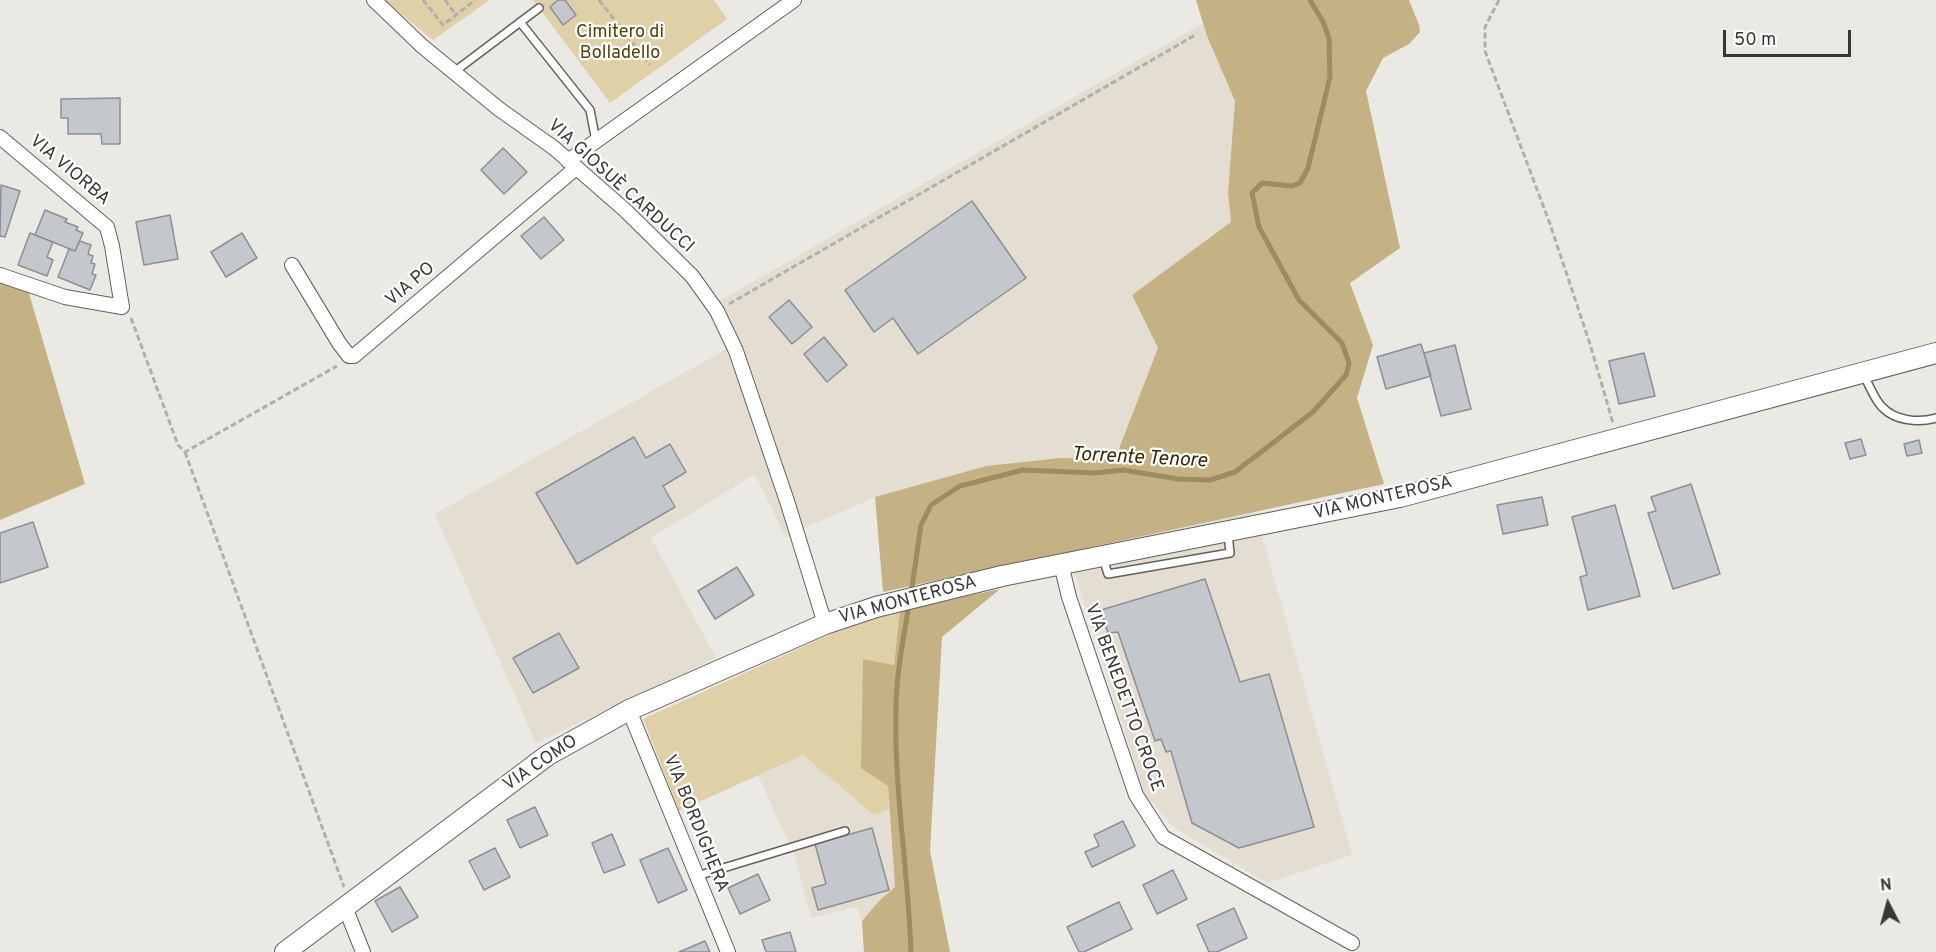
<!DOCTYPE html>
<html>
<head>
<meta charset="utf-8">
<style>
	body { margin:0 }
	#map { position:relative; width:1936px; height:952px; overflow:hidden; background:#ebe9e4; font-family:Overpass,sans-serif }
	canvas { display:block }
	.north { position:absolute; left:1858px; top:874px; width:60px; height:60px; -webkit-text-stroke:4px #fff; paint-order:stroke; rotate:354deg; font-size:16px; font-weight:700; line-height:24px; text-align:center; color:#383735 }
	.north::after { content:''; display:block; margin:auto; width:21px; height:27px; background:#383735; clip-path:polygon(50% 0,100% 100%,50% 72%,0 100%) }
	.scale { position:absolute; left:1723px; top:30px; width:128px; height:27px; box-sizing:border-box; border:3px solid #383735; border-top:0; padding-left:8px; font-size:18px; line-height:21px; white-space:nowrap; color:#383735; -webkit-text-stroke:4px #fff; paint-order:stroke }
</style>
</head>
<body>
<div id="map">
<canvas width="1936" height="952"></canvas>
<div class="north">N</div>
<div class="scale">50 m</div>
</div>
<script>
const c = document.querySelector('canvas').getContext('2d');
c.lineJoin = 'round';
function fillPath(path, color) {
  c.fillStyle = color;
  c.fill(path, 'evenodd');
}
function stroke(path, color, width, dash) {
  c.strokeStyle = color;
  c.lineWidth = width;
  c.lineCap = dash ? 'butt' : 'round';
  c.setLineDash(dash || []);
  c.stroke(path);
}
function drawText(font, color, halo, rows, align = 'center') {
  c.font = font + ' Overpass,sans-serif';
  c.lineWidth = 4.5;
  c.setLineDash([]);
  c.textBaseline = 'middle';
  c.strokeStyle = halo;
  c.fillStyle = color;
  for (const [text, x, y, turn = 0] of rows) {
    c.save();
    c.translate(x, y);
    c.rotate((+turn || 0) * Math.PI / 180);
    c.textAlign = isNaN(turn) ? turn : align;
    if (halo) c.strokeText(text, 0, 0);
    c.fillText(text, 0, 0);
    c.restore();
  }
}
const built = new Path2D(`
	M 1203,23 L 1235,101 L 1228,193 L 1231,222 L 1132,295 L 1158,348 L 1115,459 L 1060,458 L 986,466 L 876,497 L 785,536 L 755,474 L 651,538 L 716,658 L 536,743 L 435,514 L 730,347 L 707,308 Z
	M 1255,511 L 1352,855 L 1267,883 L 1172,826 L 1144,793 L 1068,552 Z
	M 803,755 L 874,815 L 889,809 L 895,888 L 879,901 L 862,921 L 857,907 L 811,918 L 795,857 L 758,775 Z`);
const green = new Path2D(`
	M 384,0 L 490,0 L 433,40 Z
	M 533,0 L 714,0 L 727,19 L 610,103 Z
	M 900,610 L 894,665 L 863,659 L 888,786 L 889,809 L 874,815 L 803,755 L 679,811 L 643,719 L 831,634 Z`);
const forest = new Path2D(`
	M 1196,0 L 1409,0 L 1419,25 L 1420,32 L 1409,44 L 1383,58 L 1366,91 L 1400,248 L 1350,283 L 1373,345 L 1357,398 L 1384,484 L 883,592 L 875,497 L 986,466 L 1060,458 L 1115,459 L 1158,348 L 1132,295 L 1231,222 L 1228,193 L 1235,101 L 1207,36 Z
	M 0,277 L 28,290 L 85,484 L 0,520 Z
	M 1000,589 L 942,637 L 930,851 L 950,952 L 864,952 L 862,921 L 879,901 L 895,887 L 888,786 L 861,768 L 863,659 L 894,665 L 900,610 Z`);
const stream = new Path2D(`
	M 911,594 L 921,525 L 931,505 L 960,486 L 1023,470 L 1095,473 L 1123,470 L 1178,479 L 1210,480 L 1235,472 L 1313,412 L 1346,375 L 1349,363 L 1342,343 L 1299,300 L 1259,227 L 1252,193 L 1262,183 L 1292,186 L 1300,183 L 1308,168 L 1330,77 L 1329,38 L 1323,22 L 1310,0
	M 909,604 C 905,631 899,658 897,686 C 891,774 908,863 911,952`);
const building = new Path2D(`
	M 558,0 L 565,0 L 576,15 L 563,25 L 550,7 Z
	M 120,98 L 120,144 L 102,144 L 101,134 L 68,134 L 68,118 L 61,118 L 61,99 Z
	M 503,148 L 527,172 L 504,194 L 481,170 Z
	M 1,185 L 20,191 L 5,237 L 0,236 Z
	M 972,201 L 1026,278 L 918,354 L 893,318 L 874,332 L 845,290 Z
	M 45,210 L 67,219 L 65,222 L 78,227 L 76,230 L 83,233 L 75,251 L 35,235 Z
	M 170,215 L 178,259 L 144,265 L 136,222 Z
	M 544,217 L 564,240 L 541,259 L 521,236 Z
	M 30,233 L 53,242 L 47,257 L 53,260 L 47,276 L 18,265 Z
	M 242,233 L 257,258 L 226,277 L 211,252 Z
	M 80,241 L 91,245 L 88,254 L 93,256 L 91,263 L 95,264 L 92,274 L 96,275 L 90,290 L 58,277 L 69,249 L 75,251 Z
	M 789,300 L 812,327 L 792,344 L 769,317 Z
	M 824,337 L 847,365 L 827,382 L 804,354 Z
	M 1421,344 L 1431,376 L 1386,389 L 1377,357 Z
	M 1455,345 L 1471,409 L 1441,416 L 1424,353 Z
	M 1644,353 L 1655,396 L 1619,404 L 1609,361 Z
	M 634,437 L 646,458 L 670,444 L 686,472 L 663,486 L 675,507 L 577,564 L 536,493 Z
	M 1861,439 L 1866,455 L 1850,459 L 1845,443 Z
	M 1919,440 L 1922,453 L 1907,456 L 1904,444 Z
	M 1691,484 L 1720,574 L 1673,589 L 1648,513 L 1656,511 L 1651,497 Z
	M 1542,497 L 1548,525 L 1503,534 L 1497,505 Z
	M 1615,505 L 1640,596 L 1588,610 L 1580,577 L 1587,575 L 1572,517 Z
	M 33,522 L 48,567 L 0,583 L 0,533 Z
	M 737,567 L 754,595 L 715,619 L 698,591 Z
	M 1205,579 L 1240,682 L 1269,674 L 1314,827 L 1239,848 L 1192,823 L 1171,751 L 1166,752 L 1161,739 L 1155,741 L 1118,632 L 1108,633 L 1101,610 Z
	M 559,633 L 579,668 L 533,693 L 513,658 Z
	M 535,807 L 548,835 L 520,848 L 507,820 Z
	M 1123,821 L 1135,846 L 1092,867 L 1085,852 L 1099,846 L 1094,835 Z
	M 872,828 L 889,890 L 818,910 L 812,888 L 826,884 L 815,844 Z
	M 612,834 L 625,865 L 604,873 L 592,843 Z
	M 495,848 L 510,877 L 484,890 L 469,861 Z
	M 668,848 L 687,890 L 658,903 L 640,860 Z
	M 1173,870 L 1187,899 L 1157,914 L 1143,885 Z
	M 758,874 L 770,900 L 740,914 L 728,888 Z
	M 400,887 L 418,917 L 392,932 L 375,901 Z
	M 1119,902 L 1132,929 L 1084,952 L 1079,952 L 1067,927 Z
	M 1234,908 L 1247,938 L 1217,952 L 1209,952 L 1197,925 Z
	M 790,932 L 796,952 L 766,952 L 762,940 Z
	M 705,941 L 710,952 L 679,952 Z`);
const path = new Path2D(`
	M 423,0 L 443,25 L 475,0
	M 445,0 L 456,15
	M 599,0 L 650,65
	M 1499,0 L 1485,27 L 1485,51 L 1550,224 L 1590,344 L 1613,423
	M 729,304 L 1197,34
	M 131,318 L 178,445 L 185,452 L 337,366
	M 185,452 L 344,887`);
const service = new Path2D(`
	M 520,22 L 590,110 L 596,141
	M 454,72 L 539,8
	M 1863,374 C 1869,384 1874,399 1882,407 C 1895,421 1919,423 1936,418
	M 1103,558 L 1108,574 L 1230,553 L 1228,534
	M 697,876 L 845,831`);
const minor = new Path2D(`
	M 374,0 L 422,46 L 499,109 L 554,148 L 626,211 L 692,276 L 717,311 L 736,351 L 787,501 L 825,624
	M 0,137 L 107,227 L 112,246 L 122,307 L 65,297 L 0,275
	M 568,161 L 794,0
	M 292,265 L 339,343 L 349,356 L 354,356 L 576,168
	M 1061,564 L 1069,597 L 1136,795 L 1163,837 L 1352,943
	M 629,710 L 728,952
	M 345,907 L 363,952`);
const secondary = new Path2D(`
	M 285,952 L 548,755 L 629,710 L 825,624 L 876,607 L 1002,576 L 1400,497 L 1936,353`);
const parkNames = [
	["Cimitero di",620,33],
	["Bolladello",620,54]
];
const streetNames = [
	["VIA VIORBA",69,171,40],
	["VIA GIOSUÈ CARDUCCI",620,187,42],
	["VIA PO",411,285,-40],
	["VIA MONTEROSA",1383,499,-13],
	["VIA MONTEROSA",908,601,-15],
	["VIA BENEDETTO CROCE",1123,698,70],
	["VIA COMO",541,764,-34],
	["VIA BORDIGHERA",695,824,68]
];
const waterNames = [
	["Torrente Tenore",1139,459,3]
];
fillPath(built, '#e3ded1');
fillPath(green, '#e0d0a8');
fillPath(forest, '#c4b285');
stroke(stream, '#9d8c60', 5);
fillPath(building, '#c4c8cd');
stroke(building, '#8c8f94', 1.5);
stroke(service, '#62605c', 10);
stroke(minor, '#62605c', 16);
stroke(secondary, '#62605c', 22);
stroke(path, '#b1afab', 3, [6, 3]);
stroke(service, '#fff', 7);
stroke(minor, '#fff', 14);
stroke(secondary, '#fff', 20);
drawText('18px', '#544106', '#fff', parkNames);
drawText('18px', '#383735', '#fff', streetNames);
drawText('italic 20px', '#372903', '#fff', waterNames);
</script>
</body>
</html>
